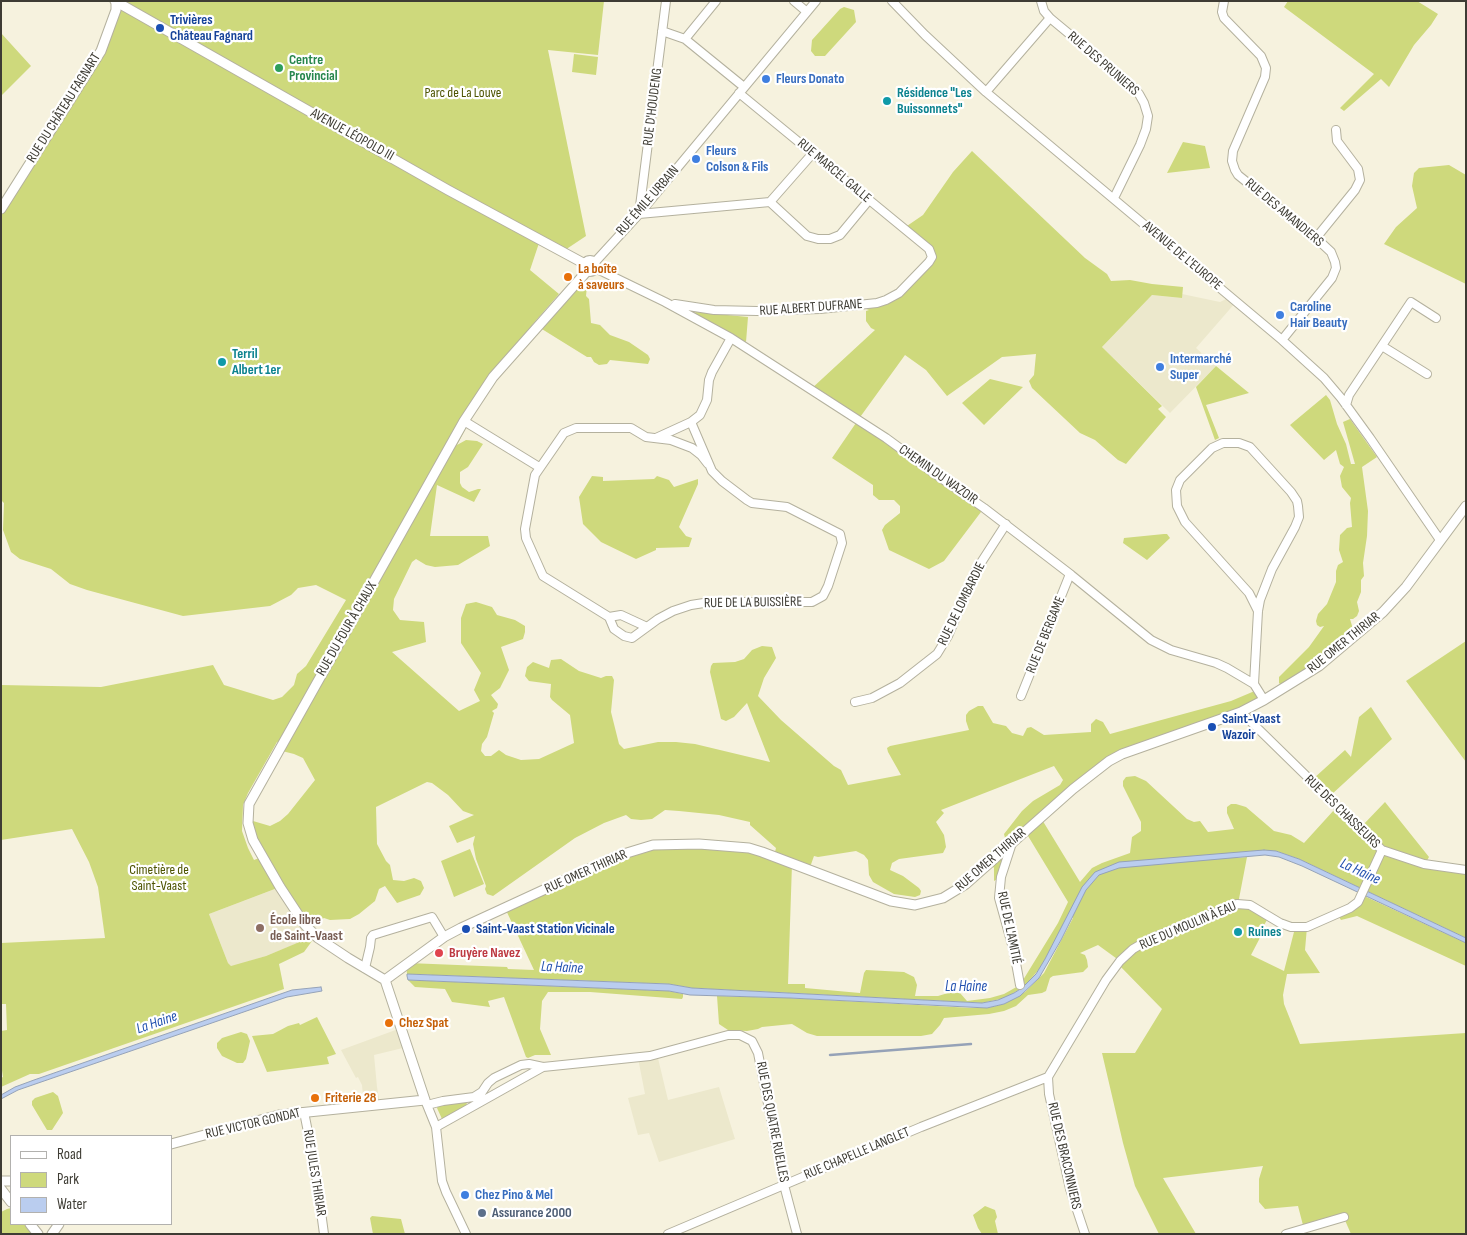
<!DOCTYPE html>
<html>
<head>
<meta charset="utf-8">
<style>
  body { margin:0 }
  #map { position:relative; width:1467px; height:1235px; overflow:hidden; background:#f6f2de; font-family:"Sofia Sans Condensed",sans-serif }
  canvas { display:block }
  .frame { position:absolute; inset:0; border:2px solid #3e3c34; pointer-events:none }
  .legend { position:absolute; left:10px; top:1135px; width:162px; height:90px; box-sizing:border-box; background:#fff; border:1px solid #b2b1ae; margin:0; padding:6px 9px; list-style:none; font-size:15px; color:#3e3c34 }
  .legend li { display:flex; align-items:center; gap:10px; height:25px }
  .legend b { width:25px; border:1px solid #b2b1ae }
</style>
</head>
<body>
<div id="map">
<canvas width="1467" height="1235"></canvas>
<div class="frame"></div>
<ul class="legend">
<li><b style="height:6px;background:#fff"></b>Road</li>
<li><b style="height:14px;background:#ced97c"></b>Park</li>
<li><b style="height:14px;background:#bacdef"></b>Water</li>
</ul>
</div>
<script>
const ctx = document.querySelector('canvas').getContext('2d');
ctx.lineJoin = 'round';
function fillPath(path, color) { ctx.fillStyle = color; ctx.fill(path, 'evenodd'); }
const toPath = rows => new Path2D(rows.map(r => 'M' + r).join(''));
function stroke(path, color, width, dash) { ctx.strokeStyle = color; ctx.lineWidth = width; ctx.lineCap = dash ? 'butt' : 'round'; ctx.setLineDash(dash || []); ctx.stroke(path); }
function write(font, color, halo, rows, align = 'center') {
  ctx.font = font + ' "Sofia Sans Condensed",sans-serif'; ctx.lineWidth = 4.5; ctx.setLineDash([]); ctx.textBaseline = 'middle'; ctx.strokeStyle = halo; ctx.fillStyle = color; for (const [text, x, y, turn = 0] of rows) {
    ctx.save(); ctx.translate(x, y); ctx.rotate((+turn || 0) * Math.PI / 180); ctx.textAlign = isNaN(turn) ? turn : align; if (halo) ctx.strokeText(text, 0, 0); ctx.fillText(text, 0, 0); ctx.restore();
  }
}
fillPath(toPath([
  [1182,294,1220,302,1230,297,1236,302,1196,348,1216,366,1170,413,1102,347,1152,295,1182,298],
  [280,887,315,936,266,956,231,967,228,963,209,914],
  [401,1028,407,1047,374,1055,377,1087,380,1104,364,1106,362,1085,358,1077,356,1078,341,1050],
  [657,1054,668,1100,719,1087,735,1139,659,1162,649,1133,638,1135,628,1098,645,1094,638,1058]
]), '#ece8cc');
fillPath(toPath([
  [116,1,604,1,598,55,548,50,586,236,568,248,565,253,540,240,530,270,559,294,532,325,535,328,493,377,457,445,466,440,477,441,483,444,468,467,460,472,460,483,462,487,469,492,478,489,481,489,474,502,437,485,430,536,488,536,490,546,458,565,435,567,426,565,416,559,412,562,394,599,393,610,400,620,424,622,426,642,392,652,459,711,480,701,474,690,481,673,461,643,461,618,466,604,476,602,492,607,497,615,515,620,525,626,525,632,523,639,501,647,509,670,500,688,491,695,498,704,497,708,492,711,494,713,487,737,482,744,481,751,485,756,491,756,499,750,506,755,521,760,539,759,574,743,570,715,552,700,550,697,551,684,529,681,525,676,527,667,533,662,549,668,551,660,561,659,579,671,601,678,606,676,612,676,614,680,611,712,619,744,624,749,658,742,676,742,695,744,770,762,747,703,734,717,726,721,721,719,710,672,711,666,713,663,735,662,744,659,752,650,762,646,772,647,776,658,764,678,758,696,781,720,834,766,841,770,848,785,901,775,888,752,887,748,890,746,969,730,966,721,966,715,969,711,978,706,983,706,993,723,1006,726,1012,733,1023,736,1027,728,1031,727,1044,735,1091,732,1091,724,1096,719,1103,722,1110,734,1231,701,1257,690,1264,700,1122,754,1041,818,1080,882,1092,868,1102,863,1130,853,1132,837,1141,831,1141,822,1123,786,1123,781,1126,777,1135,776,1146,781,1187,819,1194,822,1200,821,1208,832,1234,829,1227,813,1227,807,1231,804,1236,804,1246,807,1274,831,1291,835,1304,843,1334,810,1372,848,1381,850,1379,842,1362,826,1385,802,1429,857,1425,864,1466,870,1466,938,1299,859,1276,851,1252,851,1235,854,1237,858,1247,857,1238,904,1269,916,1261,931,1263,932,1251,955,1284,971,1295,928,1307,927,1305,950,1320,973,1287,974,1283,995,1284,1004,1300,1044,1466,1033,1466,1234,1351,1234,1344,1218,1304,1229,1298,1206,1265,1209,1259,1202,1259,1179,1263,1166,1163,1178,1196,1234,1159,1234,1135,1186,1123,1143,1102,1053,1135,1053,1162,1009,1118,964,1120,961,1098,945,1080,953,1085,955,1087,960,1088,967,1083,972,1053,976,1050,978,1046,991,1042,993,1028,995,1016,1006,1004,1011,989,1014,944,1018,940,1025,932,1034,921,1036,817,1036,807,1033,792,1024,762,1027,758,1029,747,1031,728,1030,719,1024,717,996,790,998,972,1008,987,1008,1004,1004,1025,992,1044,973,1073,918,1069,914,1041,967,1029,981,1022,988,1005,998,982,1003,692,988,669,984,407,974,406,964,408,963,507,967,508,969,534,970,505,908,630,851,699,844,774,856,776,848,750,825,750,822,719,815,679,811,665,810,652,819,641,820,631,819,626,815,604,823,575,838,493,896,487,894,485,889,486,886,476,859,473,844,475,836,457,843,449,826,474,815,463,811,448,795,432,783,427,782,376,807,377,844,386,861,390,865,393,880,404,881,414,878,421,881,424,888,420,895,397,903,385,886,379,889,375,901,359,914,350,919,330,920,324,918,314,923,305,925,280,887,209,914,228,963,231,966,266,956,309,938,312,941,304,952,279,964,284,989,39,1074,30,1074,1,1087,1,1078,3,1077,1,1064,1,1031,7,1030,6,1004,1,1004,1,943,105,938,98,887,89,862,72,829,1,840,1,685,101,687,213,665,224,685,273,700,282,697,294,685,297,674,306,666,346,600,316,585,298,588,291,595,270,606,183,616,87,590,70,584,51,569,20,559,11,552,3,530,4,503,1,500,1,209,101,51],
  [284,740,278,750,294,754,303,758,315,780,288,814,280,821,270,826,253,821,248,823,262,857,254,860,248,848,242,831,243,805,248,793,277,742],
  [1054,766,1063,780,1060,785,1033,801,1022,811,1004,834,1005,838,990,851,994,859,990,863,994,868,994,881,1001,877,1012,843,1025,831,1068,902,1058,923,1020,985,1004,994,990,998,967,1001,960,993,948,993,938,996,915,996,917,985,914,977,904,972,866,970,864,973,860,993,805,988,805,984,788,984,792,864,809,870,814,856,818,857,856,851,864,855,868,860,869,875,873,882,894,894,915,897,920,895,921,891,919,888,903,876,890,870,892,863,899,859,943,853,946,847,944,835,936,822,944,813,941,810],
  [1288,1,1417,1,1438,14,1431,25,1414,45,1389,87,1381,79,1344,111,1340,108,1374,74,1284,7],
  [844,7,854,10,856,22,825,56,815,56,811,51,812,40,840,9],
  [1,33,31,66,1,96],
  [574,54,598,57,596,75,572,72],
  [1183,142,1205,146,1210,168,1167,173],
  [972,151,1085,258,1107,274,1111,281,1130,280,1152,284,1183,287,1182,298,1152,295,1102,347,1162,406,1158,409,1166,417,1126,464,1118,460,1095,440,1080,433,1032,388,1029,381,1034,375,1036,354,1002,357,947,396,926,370,905,355,858,420,984,508,944,561,929,569,889,550,882,530,885,525,900,513,900,506,894,500,879,500,873,495,873,485,832,458,858,420,810,390,875,330,871,328,866,321,866,311,869,310,866,309,866,304,886,300,932,257,904,228,923,215,953,172],
  [1449,165,1466,175,1466,284,1384,244,1396,227,1417,208,1412,186,1414,173,1419,168],
  [579,279,587,286,586,296,589,299,591,323,600,325,610,335,629,342,648,355,650,359,648,364,610,360,607,364,599,365,594,362,591,357,587,357,537,326],
  [696,312,748,317,746,342,695,315,694,313],
  [1216,366,1249,393,1206,405,1219,438,1215,440,1196,387],
  [990,379,1023,387,984,425,962,403],
  [1326,395,1330,400,1337,424,1346,444,1351,464,1355,464,1343,422,1350,419,1377,457,1362,467,1368,511,1367,536,1363,563,1364,576,1361,580,1361,592,1357,602,1359,611,1357,616,1353,619,1350,619,1355,636,1338,650,1281,685,1279,683,1279,677,1309,647,1324,626,1320,627,1317,625,1316,621,1318,614,1327,604,1336,582,1336,571,1338,565,1343,562,1339,550,1340,535,1347,528,1352,527,1350,503,1351,498,1342,487,1340,476,1344,467,1340,464,1336,450,1324,460,1290,425],
  [592,476,603,477,603,481,654,479,657,476,669,480,674,487,698,479,698,484,679,527,686,536,692,538,689,547,656,548,656,550,636,559,601,542,583,524,579,497],
  [1164,534,1167,534,1170,538,1147,560,1123,543,1124,538],
  [1466,641,1466,762,1406,681],
  [1371,707,1392,739,1331,795,1313,779,1345,750,1351,757,1359,717],
  [470,849,484,884,454,897,441,861],
  [1362,895,1466,943,1466,966,1357,916,1341,920,1337,914],
  [408,980,669,991,683,994,683,997,682,999,590,992,548,992,542,1001,540,1029,551,1055,535,1055,528,1058,526,1057,504,997,488,1001,490,1007,452,1002,445,989,415,987],
  [317,1017,336,1054,327,1057,329,1064,267,1072,252,1036,273,1034,288,1026,299,1023,300,1025],
  [241,1032,247,1034,250,1041,246,1059,243,1063,237,1063,222,1056,217,1048,217,1043,222,1038],
  [53,1092,58,1096,63,1113,52,1130,47,1130,32,1105,32,1101,35,1098],
  [464,1100,467,1102,466,1107,442,1119,437,1108,438,1106],
  [985,1206,995,1210,997,1217,995,1221,998,1234,982,1234,978,1228,973,1215],
  [11,1208,11,1224,27,1224,34,1234,1,1234,1,1212,7,1209],
  [372,1216,401,1219,405,1234,373,1234,370,1218]
]), '#ced97c');
const water = toPath([
  [1264,850,1276,851,1299,859,1466,938,1466,943,1302,866,1279,857,1265,855,1119,868,1099,875,1086,890,1061,940,1039,978,1020,996,1004,1004,987,1008,790,998,690,995,669,991,408,980,407,976,407,974,669,984,692,988,982,1003,998,1000,1014,993,1022,988,1036,974,1045,959,1082,887,1095,872,1119,862,1264,850],
  [321,987,322,991,287,997,18,1090,1,1099,1,1095,15,1087,34,1080,292,990,321,987]
]);
fillPath(water, '#bacdef');
stroke(water, '#95a2b7', 1);
stroke(toPath([
  [830,1055,971,1044]
]), '#95a2b7', 2.5);
const minor = toPath([
  [794,1,807,12],
  [892,1,925,35,986,92,1282,340,1324,378,1341,398,1370,438,1440,540],
  [1041,1,1044,11,1050,18,1132,86,1139,94,1144,103,1148,116,1146,129,1140,145,1114,198],
  [1224,1,1222,12,1224,18,1261,56,1266,68,1265,77,1233,151,1232,161,1235,170,1238,175,1316,238,1331,252,1335,262,1336,268,1332,278,1282,340],
  [662,31,685,39,744,87],
  [685,39,716,1],
  [986,92,1050,18],
  [770,202,807,236,818,239,830,239,840,235,869,200],
  [770,202,813,153],
  [639,214,666,1],
  [639,214,770,202],
  [1316,238,1355,190,1360,180,1358,169,1337,141,1336,130],
  [595,262,639,214,816,1],
  [595,268,665,302,731,338,886,438,935,474,984,508,1070,574,1151,640,1171,650,1216,663,1227,668,1254,684,1264,700],
  [675,304,714,310,757,311,820,309,877,303,886,300,899,293,929,262,932,257,929,249,739,93],
  [1382,346,1427,374],
  [1346,405,1349,395,1411,302,1436,318],
  [464,421,539,467],
  [691,422,712,471,722,481,747,500,752,503,787,507,840,534,842,543,828,586,823,596,812,602,710,602,691,605,673,611,658,619,632,638,624,636,614,629,609,617,543,576,526,538,525,529,535,475,564,433,576,428,631,428,646,437,671,440,692,448,701,455,708,464],
  [656,438,691,422,700,415,707,400,709,380,712,372,731,338],
  [609,617,621,615,647,627],
  [1254,684,1258,611,1260,600,1272,569,1295,527,1299,517,1298,506,1297,501,1291,492,1250,447,1239,443,1223,443,1212,448,1180,480,1176,490,1177,506,1185,522,1249,593,1258,611],
  [1021,696,1070,574],
  [855,702,872,698,900,683,937,654,948,636,975,572,1006,524],
  [1241,712,1382,850,1424,864,1466,870],
  [1012,843,1001,877,999,898,1014,952,1020,985],
  [365,968,370,947,371,938,373,935,432,917,444,937],
  [1048,1077,1106,980,1120,961,1133,949,1150,939,1237,904,1250,905,1280,923,1291,927,1307,927,1350,908,1358,902,1382,850],
  [1048,1077,1049,1094,1070,1189,1085,1234],
  [425,1100,436,1127,442,1181,446,1192,466,1234],
  [427,1105,443,1101,474,1097,482,1092,488,1083,494,1078,521,1065,529,1064,543,1067],
  [304,1112,315,1167,324,1234],
  [436,1127,543,1067,650,1056,728,1035,740,1035,752,1041,758,1053,784,1185,797,1234],
  [668,1234,921,1127,1048,1077],
  [1286,1234,1344,1217]
]);
const tertiary = toPath([
  [115,1,448,190,585,264],
  [1,209,101,51,116,10,116,1],
  '584.5 266a5.5 5.5 0 1 1 11 0a5.5 5.5 0 1 1-11 0Z',
  [385,980,444,937,461,928,617,856,653,845,699,844,749,848,762,852,891,901,915,905,943,898,966,884,1073,789,1109,761,1122,754,1241,712,1264,700,1319,666,1383,612,1406,587,1466,506],
  [385,980,348,958,318,938,305,925,280,887,253,840,248,823,249,804,464,421,493,377,588,270],
  [171,1144,279,1115,425,1100,385,980],
  [1,1181,11,1181],
  [1,1189,11,1202],
  [30,1224,38,1234],
  [52,1234,59,1224]
]);
stroke(minor, '#b4b19e', 10);
stroke(tertiary, '#b4b19e', 11);
stroke(minor, '#fff', 8);
stroke(tertiary, '#fff', 9);
for (const [x, y, r, color] of [
  [160,28,5,"#1a4fb4"],
  [279,68,5,"#2e9e5b"],
  [766,79,5,"#3f7fe0"],
  [887,101,5,"#0f9aa8"],
  [696,159,5,"#3f7fe0"],
  [568,277,5,"#e8710a"],
  [1280,315,5,"#3f7fe0"],
  [222,362,5,"#0f9aa8"],
  [1160,367,5,"#3f7fe0"],
  [1212,727,5,"#1a4fb4"],
  [260,928,5,"#8d6e63"],
  [466,929,5,"#1a4fb4"],
  [1238,932,5,"#0f9aa8"],
  [439,953,5,"#e0444e"],
  [389,1023,5,"#e8710a"],
  [315,1098,5,"#e8710a"],
  [465,1195,5,"#3f7fe0"],
  [482,1213,5,"#5c6f8a"]
]) { const dot = new Path2D(); dot.arc(x, y, r, 0, 2 * Math.PI); ctx.fillStyle = color; ctx.fill(dot); stroke(dot, '#fff', 2); }
write('bold 14px', '#164399', '#fff', [
  ["Trivières",170,20],
  ["Château Fagnard",170,36],
  ["Saint-Vaast",1222,719],
  ["Wazoir",1222,735],
  ["Saint-Vaast Station Vicinale",476,929]
], 'left');
write('bold 14px', '#27864d', '#fff', [
  ["Centre",289,60],
  ["Provincial",289,76]
], 'left');
write('14px', '#3e3c34', '#fff', [
  ["RUE DES PRUNIERS",1103,64,41],
  ["RUE D'HOUDENG",653,107,-83],
  ["RUE DU CHÂTEAU FAGNART",64,108,-58],
  ["AVENUE LÉOPOLD III",352,135,29],
  ["RUE MARCEL GALLE",834,171,40],
  ["RUE ÉMILE URBAIN",648,201,-49],
  ["RUE DES AMANDIERS",1284,213,40],
  ["AVENUE DE L'EUROPE",1182,256,40],
  ["RUE ALBERT DUFRANE",811,308,-4],
  ["CHEMIN DU WAZOIR",938,475,35],
  ["RUE DE LA BUISSIÈRE",753,603,-1],
  ["RUE DE LOMBARDIE",962,604,-64],
  ["RUE DU FOUR À CHAUX",347,629,-60],
  ["RUE DE BERGAME",1046,635,-68],
  ["RUE OMER THIRIAR",1344,643,-39],
  ["RUE DES CHASSEURS",1342,812,44],
  ["RUE OMER THIRIAR",991,860,-41],
  ["RUE OMER THIRIAR",586,872,-24],
  ["RUE DU MOULIN À EAU",1188,926,-23],
  ["RUE DE L'AMITIÉ",1009,928,78],
  ["RUE DES QUATRE RUELLES",772,1122,79],
  ["RUE VICTOR GONDAT",253,1124,-13],
  ["RUE CHAPELLE LANGLET",857,1154,-23],
  ["RUE DES BRACONNIERS",1064,1156,77],
  ["RUE JULES THIRIAR",314,1173,81]
]);
write('bold 14px', '#366cbe', '#fff', [
  ["Fleurs Donato",776,79],
  ["Fleurs",706,151],
  ["Colson & Fils",706,167],
  ["Caroline",1290,307],
  ["Hair Beauty",1290,323],
  ["Intermarché",1170,359],
  ["Super",1170,375],
  ["Chez Pino & Mel",475,1195]
], 'left');
write('14px', '#4d5300', '#fff', [
  ["Parc de La Louve",463,93],
  ["Cimetière de",159,870],
  ["Saint-Vaast",159,886]
]);
write('bold 14px', '#0d838f', '#fff', [
  ["Résidence \"Les",897,93],
  ["Buissonnets\"",897,109],
  ["Terril",232,354],
  ["Albert 1er",232,370],
  ["Ruines",1248,932]
], 'left');
write('bold 14px', '#c56008', '#fff', [
  ["La boîte",578,269],
  ["à saveurs",578,285],
  ["Chez Spat",399,1023],
  ["Friterie 28",325,1098]
], 'left');
write('bold 14px', '#785e54', '#fff', [
  ["École libre",270,920],
  ["de Saint-Vaast",270,936]
], 'left');
write('bold 14px', '#be3a42', '#fff', [
  ["Bruyère Navez",449,953]
], 'left');
write('bold 14px', '#4e5e75', '#fff', [
  ["Assurance 2000",492,1213]
], 'left');
write('italic 15px', '#2251af', '#fff', [
  ["La Haine",1360,872,25],
  ["La Haine",562,968,3],
  ["La Haine",966,987],
  ["La Haine",157,1023,-19]
]);
</script>
</body>
</html>
